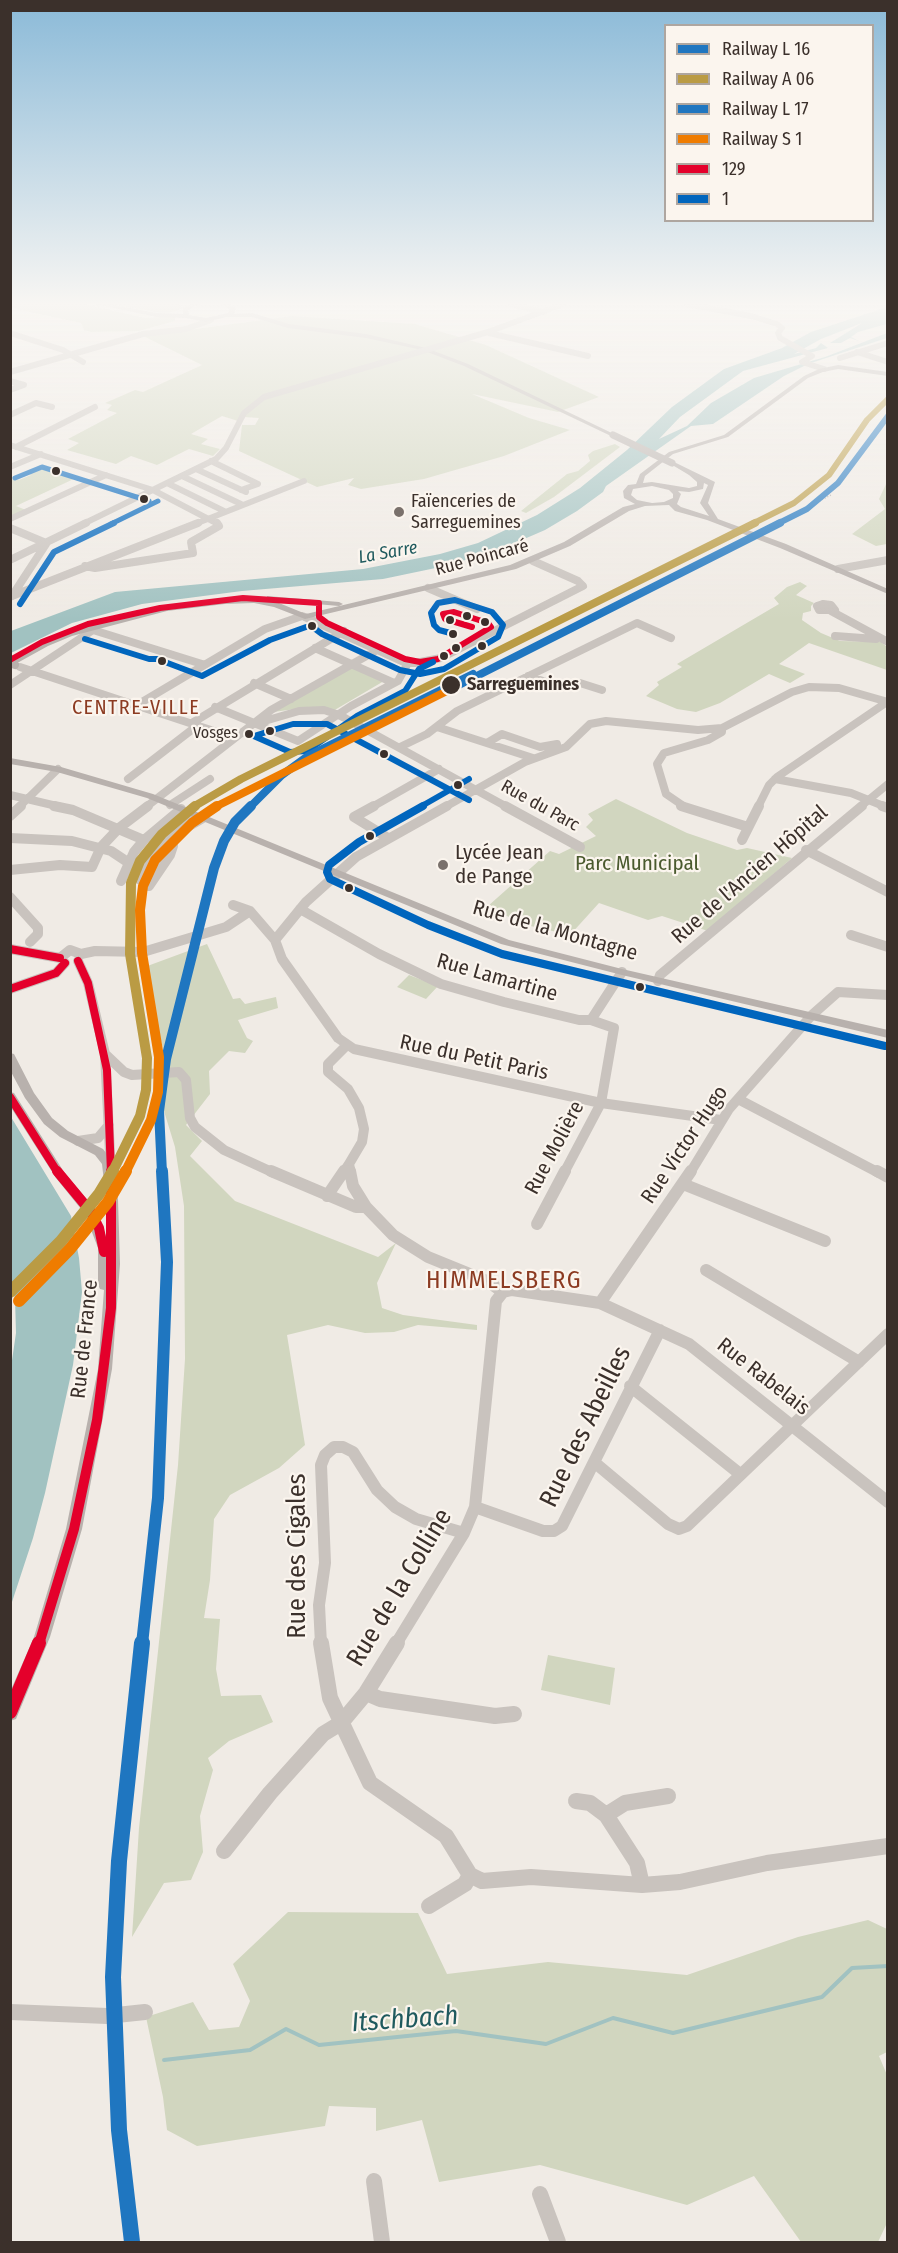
<!DOCTYPE html>
<html>
<head>
<meta charset="utf-8">
<style>
  body { margin:0 }
  #map { position:relative; width:898px; height:2253px; overflow:hidden; background:#f0ebe5; font-family:"Fira Sans Condensed",sans-serif }
  canvas { display:block }
  .frame { position:absolute; inset:0; border:12px solid #3b302b; pointer-events:none }
  .legend { position:absolute; left:664px; top:24px; width:210px; height:198px; box-sizing:border-box; background:#fbf5ee; border:2px solid #aea6a0; margin:0; padding:8px 10px; list-style:none; font-size:18px; color:#3b302b }
  .legend li { display:flex; align-items:center; gap:12px; height:30px }
  .legend b { width:30px; border:2px solid #aea6a0 }
</style>
</head>
<body>
<div id="map">
<canvas width="898" height="2253"></canvas>
<div class="frame"></div>
<ul class="legend">
<li><b style="height:8px;background:#1f76c0"></b>Railway L 16</li>
<li><b style="height:8px;background:#ba9b44"></b>Railway A 06</li>
<li><b style="height:8px;background:#1f76c0"></b>Railway L 17</li>
<li><b style="height:8px;background:#ef7c00"></b>Railway S 1</li>
<li><b style="height:8px;background:#e4002b"></b>129</li>
<li><b style="height:8px;background:#0065bd"></b>1</li>
</ul>
</div>
<script>
const ctx = document.querySelector('canvas').getContext('2d');
ctx.lineJoin = 'round';
function fillPath(path, color) { ctx.fillStyle = color; ctx.fill(path, 'evenodd'); }
const toPath = rows => new Path2D(rows.map(r => 'M' + r).join(''));
function stroke(path, color, width, dash) { ctx.strokeStyle = color; ctx.lineWidth = width; ctx.lineCap = dash ? 'butt' : 'round'; ctx.setLineDash(dash || []); ctx.stroke(path); }
function write(font, color, halo, rows, align = 'center') {
  ctx.font = font + ' "Fira Sans Condensed",sans-serif'; ctx.lineWidth = 4.5; ctx.setLineDash([]); ctx.textBaseline = 'middle'; ctx.strokeStyle = halo; ctx.fillStyle = color; for (const [text, x, y, turn = 0] of rows) {
    ctx.save(); ctx.translate(x, y); ctx.rotate((+turn || 0) * Math.PI / 180); ctx.textAlign = isNaN(turn) ? turn : align; if (halo) ctx.strokeText(text, 0, 0); ctx.fillText(text, 0, 0); ctx.restore();
  }
}
fillPath(toPath([
  [11,304,83,304,145,318,175,316,175,321,139,331,91,332,84,330,81,323,25,311,11,307],
  [109,304,177,304,183,307,177,311,164,313],
  [292,316,415,324,486,345,599,397,558,412,472,394,529,418,570,430,504,456,424,479,361,489,348,485,354,478,317,487,239,451,242,425,255,425,259,418,244,417,238,421,222,416,191,434,208,439,201,444,220,449,213,456,189,449,157,465,131,456,116,464,67,450,79,443,68,439,117,413,107,410,112,405,105,403,135,390,143,392,202,365,143,336],
  [615,444,620,447,554,497,526,513,521,511,567,474,578,471,590,461,588,455,593,451],
  [40,465,78,477,16,506,26,510,11,516,11,478,19,480,31,475,27,473],
  [887,482,887,544,876,546,852,534,885,509,879,499],
  [800,582,807,586,796,595,814,603,811,606,811,611,803,613,802,620,821,633,840,641,881,642,887,647,887,670,809,643,779,664,805,674,790,683,769,674,720,703,696,712,677,709,646,696,659,685,657,682,682,667,677,664,779,604,774,598,787,587],
  [354,666,384,681,333,711,303,708,273,712],
  [616,799,687,833,737,850,747,848,792,858,708,931,662,916,648,920,599,903,570,935,522,924,488,906,550,851,559,854,596,836,586,827,593,820,588,814],
  [207,944,233,999,240,998,245,1004,276,997,278,1008,238,1020,247,1038,253,1041,245,1053,229,1051,209,1071,210,1094,186,1125,202,1141,190,1156,235,1201,378,1257,396,1243,377,1283,382,1308,403,1315,477,1325,477,1330,418,1325,394,1332,365,1333,328,1325,287,1335,305,1445,279,1468,230,1495,214,1519,210,1580,204,1618,220,1619,216,1669,221,1696,261,1695,273,1722,229,1741,208,1758,213,1770,200,1816,203,1852,191,1880,164,1883,132,1937,139,1828,178,1465,185,1359,184,1206,175,1147,160,1098,166,1060,142,968],
  [409,975,438,986,426,999,397,987],
  [548,1655,615,1668,610,1705,541,1690],
  [288,1912,418,1913,447,1974,548,1962,687,1975,798,1937,868,1920,887,1929,887,2052,879,2056,887,2075,887,2223,878,2242,801,2242,754,2176,687,2205,540,2165,439,2182,422,2120,376,2131,376,2108,329,2106,325,2126,197,2146,167,2130,163,2097,146,2017,193,2002,209,2030,239,2027,250,2001,233,1964]
]), '#d1d6bf');
fillPath(toPath([
  [887,307,887,324,858,332,851,337,859,341,850,338,841,343,830,343,862,323,821,339,794,354,816,348,821,343,828,348,743,371,680,417,659,439,687,426,711,403,754,378,825,357,887,333,887,338,808,364,784,376,713,424,691,426,606,486,603,492,577,511,545,530,508,546,450,565,383,579,242,591,142,604,72,623,11,653,11,631,115,592,363,569,440,554,478,543,537,515,580,488,627,450,672,407,724,369,782,348,811,332],
  [11,1117,71,1216,79,1258,82,1292,73,1365,45,1493,33,1538,11,1605,10,1374,16,1333,15,1298,10,1282]
]), '#a1c2c1');
stroke(toPath([
  [164,2060,250,2050,286,2029,319,2045,456,2031,546,2044,613,2018,673,2033,822,1997,852,1968,888,1966]
]), '#a1c2c1', 4);
stroke(toPath([
  [511,304,543,312],
  [687,304,751,316,777,324,782,328,778,333,780,338,812,356,802,362,824,369],
  [10,333,63,350,83,362],
  [489,333,588,356],
  [436,347,488,332,563,304],
  [857,352,888,362],
  [840,358,888,343],
  [10,372,143,334,186,329,211,320],
  [10,381,24,385,10,390],
  [10,415,36,403,52,407],
  [10,445,153,490,218,524],
  [16,447,95,407],
  [211,461,258,484,241,490],
  [10,467,41,454],
  [196,469,246,492],
  [182,476,241,504],
  [167,483,224,511],
  [10,519,106,475],
  [83,524,216,459,226,448,244,413,264,397,419,352],
  [195,524,304,481]
]), '#c9c3be', 6);
stroke(toPath([
  [10,528,46,543],
  [10,560,86,523],
  [85,566,95,568,193,553,191,542,219,526,217,523],
  [838,569,888,560],
  [428,588,477,609],
  [12,596,198,523],
  [12,596,46,544],
  [823,604,831,605,835,610,819,610,817,606,823,604],
  [831,611,888,642],
  [305,617,404,662,415,663,441,658,583,586,578,581,533,561],
  [93,630,202,664],
  [835,636,876,639],
  [315,648,394,683],
  [20,667,235,738],
  [528,676,558,686,580,683,602,690],
  [254,683,291,699],
  [10,685,96,628],
  [137,705,265,629,302,616],
  [215,707,298,741,351,706,398,681,408,663],
  [343,717,507,807],
  [261,722,299,711,324,710,336,714],
  [192,723,344,631],
  [437,727,533,758],
  [487,743,502,734,540,747,557,744],
  [400,747,427,734,457,711,637,623,671,638],
  [128,779,198,725],
  [775,779,851,793,886,807],
  [10,795,61,807],
  [170,805,210,779],
  [19,807,58,769],
  [146,807,271,710,377,650],
  [372,807,439,769],
  [445,807,525,762,566,747,590,724,606,721,698,730,722,728,792,692,809,687,839,688,888,702],
  [685,807,666,794,657,764,664,753,708,740,722,732,722,728],
  [758,807,769,785,777,777,887,702],
  [860,807,888,784]
]), '#c9c3be', 8);
stroke(toPath([
  [54,806,73,810,144,840],
  [374,806,354,817,388,838],
  [447,806,356,857,306,902,275,940,282,959,338,1038,354,1049,601,1103,721,1120],
  [505,806,580,847],
  [681,806,748,827],
  [882,806,888,808],
  [10,816,21,806],
  [177,833,203,818],
  [10,838,72,841,111,851,129,863],
  [742,840,759,806],
  [806,850,888,892],
  [10,870,60,865,92,867,101,847,119,828,148,806],
  [139,879,165,840,191,813],
  [121,881,134,852,144,840,181,809],
  [149,886,170,855,173,846,171,835],
  [10,897,38,928,38,934,30,942],
  [233,905,250,911,275,940],
  [300,909,379,954,441,984,504,1002,579,1020,591,1020],
  [851,935,888,947],
  [10,949,60,958],
  [81,954,95,951,143,952,226,927,250,911],
  [60,958,70,950,81,954],
  [78,961,88,983,105,1054,111,1173],
  [658,981,660,975,862,806],
  [10,989,56,973,65,963],
  [346,1046,328,1064,328,1072,348,1089,359,1108,364,1129,362,1142,349,1164,351,1173],
  [105,1054,124,1072,132,1075,179,1072,186,1080,190,1118,195,1127,224,1150,274,1173],
  [738,1099,879,1173],
  [78,1141,98,1138,109,1125],
  [343,1173,349,1164],
  [564,1173,601,1103,614,1028,591,1020,622,972],
  [690,1173,729,1109,812,1015,838,992,888,995]
]), '#c9c3be', 10);
stroke(toPath([
  [271,1171,356,1207,366,1207],
  [350,1171,353,1186,366,1207,393,1235,428,1257,487,1281,503,1292,512,1290,600,1303,689,1344,888,1502],
  [877,1171,888,1177],
  [683,1184,825,1241],
  [327,1196,344,1171],
  [537,1224,565,1171],
  [706,1270,859,1362],
  [600,1303,691,1171],
  [630,1386,740,1474],
  [594,1462,668,1524,679,1529,687,1526,888,1334],
  [475,1507,543,1531,554,1531,562,1526,660,1330],
  [321,1644,319,1605,325,1563,321,1465,325,1455,334,1447,343,1447,353,1452,377,1490,395,1507,416,1519,464,1533],
  [396,1644,464,1533,475,1507,496,1301,503,1292]
]), '#c9c3be', 12);
stroke(toPath([
  [321,1643,330,1698,370,1783,446,1836,470,1875,482,1881,531,1877,642,1885,680,1882,767,1863,888,1846],
  [366,1693,380,1699,495,1716,514,1714],
  [576,1801,590,1803,606,1815,637,1863,642,1885],
  [606,1815,625,1803,668,1796],
  [224,1851,270,1793,323,1734,341,1723,366,1693,397,1643],
  [429,1906,465,1884,470,1875],
  [10,2012,107,2016,145,2012],
  [374,2181,382,2242],
  [540,2194,558,2242]
]), '#c9c3be', 16);
fillPath(toPath([
  [95,304,108,304,157,313,183,314,183,308,192,304,200,304,188,310,189,315,206,318,228,313,230,309,221,304,229,304,236,308,234,314,252,313,289,324,366,334,426,348,468,364,616,435,611,436,464,366,422,350,366,338,288,328,252,317,226,317,206,322,186,318,157,317,95,304],
  [838,365,888,372,888,376,838,369,823,372,808,378,728,437,673,454,645,476,643,483,652,482,689,488,697,486,697,482,689,475,669,463,674,462,715,482,708,503,718,519,786,544,888,589,888,594,780,548,707,520,675,511,669,505,645,506,629,511,570,546,516,569,305,619,274,607,254,603,225,604,167,611,72,636,48,646,10,667,10,661,42,642,66,632,167,607,225,600,254,599,279,603,306,614,510,565,564,542,623,507,635,504,624,498,623,491,628,485,636,484,640,474,669,452,724,435,804,376,819,369,838,365],
  [704,483,708,485,700,503,709,516,681,507,677,504,681,494,678,491,689,492,703,489,704,483],
  [652,486,669,490,673,494,673,498,664,502,652,503,637,500,631,495,633,489,652,486],
  [267,596,339,602,343,604,339,606,270,600,267,600,267,596],
  [10,758,61,767,153,794,509,940,622,969,888,1030,888,1038,622,975,501,944,147,798,57,772,10,764,10,758],
  [10,1053,14,1054,34,1093,52,1118,68,1131,103,1149,114,1163,118,1200,120,1264,112,1369,82,1529,50,1637,16,1719,10,1721,10,1692,34,1637,66,1529,98,1369,104,1290,100,1289,98,1285,98,1248,85,1214,56,1178,10,1106,10,1092,14,1093,64,1172,95,1209,106,1236,106,1200,102,1164,95,1155,60,1137,44,1124,25,1098,10,1070,10,1053]
]), '#b8b1ad');
stroke(toPath([
  [798,512,831,495]
]), '#b1aca8', 1.5, [1, 2]);
stroke(toPath([
  [419,352,436,347]
]), '#c9c3be', 6);
stroke(toPath([
  [336,714,343,717]
]), '#c9c3be', 8);
stroke(toPath([
  [613,435,672,463]
]), '#b8b1ad', 7);
stroke(toPath([
  [10,663,15,665]
]), '#b8b1ad', 8);
stroke(toPath([
  [10,660,42,642,88,624,160,608,243,598,319,603,319,617,327,623,405,659,420,662,438,659,491,627,488,623,454,612,443,614,445,619,472,627]
]), '#e4002b', 6);
stroke(toPath([
  [10,949,60,958],
  [78,961,88,983,107,1070,111,1173],
  [10,989,56,973,65,963],
  [10,1097,58,1173]
]), '#e4002b', 8);
stroke(toPath([
  [57,1171,91,1212,99,1228,104,1252],
  [39,1644,74,1529,97,1420,111,1308,111,1171]
]), '#e4002b', 10);
stroke(toPath([
  [10,1712,39,1643]
]), '#e4002b', 14);
stroke(toPath([
  [15,478,42,467,149,501],
  [111,524,158,501]
]), '#0065bd', 5);
stroke(toPath([
  [20,604,54,552,114,523],
  [310,625,322,634,400,670,420,674,444,669,498,637,503,625,492,612,455,600,438,603,431,613,434,625,439,630,454,634],
  [85,639,149,659,157,659,202,676,270,640,306,627],
  [249,734,290,752,307,751,357,716,405,691,419,669,433,662],
  [257,735,293,724,327,724,469,800],
  [420,807,469,779]
]), '#0065bd', 6);
stroke(toPath([
  [423,806,359,842,329,865,327,872,330,879,428,925,502,954,885,1046]
]), '#0065bd', 8);
stroke(toPath([
  [250,807,282,775,308,756,473,674]
]), '#1f76c0', 8);
stroke(toPath([
  [162,1173,159,1111,166,1059,214,868,224,841,235,822,251,806]
]), '#1f76c0', 10);
stroke(toPath([
  [142,1644,158,1498,167,1262,162,1171]
]), '#1f76c0', 12);
stroke(toPath([
  [132,2242,119,2130,113,1977,119,1861,142,1643]
]), '#1f76c0', 16);
stroke(toPath([
  [752,524,794,503,829,475,867,420,888,399]
]), '#ba9b44', 6);
stroke(toPath([
  [193,807,241,779,755,523]
]), '#ba9b44', 8);
stroke(toPath([
  [112,1173,140,1116,146,1090,147,1058,130,954,131,883,140,861,162,834,195,806]
]), '#ba9b44', 10);
stroke(toPath([
  [10,1292,61,1241,99,1194,113,1171]
]), '#ba9b44', 12);
stroke(toPath([
  [777,524,807,509,838,483,888,416]
]), '#1f76c0', 6);
stroke(toPath([
  [451,689,780,523]
]), '#1f76c0', 8);
stroke(toPath([
  [215,807,451,689]
]), '#ef7c00', 8);
stroke(toPath([
  [125,1173,151,1120,158,1092,159,1057,142,953,140,910,143,886,155,860,192,823,217,806]
]), '#ef7c00', 10);
stroke(toPath([
  [19,1301,70,1249,108,1202,126,1171]
]), '#ef7c00', 12);
const sky = ctx.createLinearGradient(0, 0, 0, 620);
sky.addColorStop(0, '#8bbad8');
sky.addColorStop(0.49, '#f8f6f3');
sky.addColorStop(1, '#f8f6f300');
ctx.fillStyle = sky;
ctx.fillRect(0, 0, 898, 620);
for (const [x, y, r, color] of [
  [56,471,5,"#3b302b"],
  [144,499,5,"#3b302b"],
  [399,512,6,"#7a716c"],
  [467,616,5,"#3b302b"],
  [450,620,5,"#3b302b"],
  [485,622,5,"#3b302b"],
  [312,626,5,"#3b302b"],
  [453,634,5,"#3b302b"],
  [482,646,5,"#3b302b"],
  [456,648,5,"#3b302b"],
  [444,656,5,"#3b302b"],
  [162,661,5,"#3b302b"],
  [451,685,10,"#3b302b"],
  [270,731,5,"#3b302b"],
  [249,734,5,"#3b302b"],
  [384,754,5,"#3b302b"],
  [458,785,5,"#3b302b"],
  [370,836,5,"#3b302b"],
  [443,865,6,"#7a716c"],
  [349,888,5,"#3b302b"],
  [640,987,5,"#3b302b"]
]) { const dot = new Path2D(); dot.arc(x, y, r, 0, 2 * Math.PI); ctx.fillStyle = color; ctx.fill(dot); stroke(dot, '#fbf5ee', 2); }
write('16px', '#3b302b', '#fbf5ee', [
  ["Vosges",238,734]
], 'right');
write('18px', '#3b302b', '#fbf5ee', [
  ["Faïenceries de",411,502],
  ["Sarreguemines",411,523]
], 'left');
write('italic 18px', '#1f5a5e', '#fbf5ee', [
  ["La Sarre",388,553,-10]
]);
write('18px', '#3b302b', '#fbf5ee', [
  ["Rue Poincaré",482,558,-15],
  ["Rue du Parc",540,806,29]
]);
write('bold 18px', '#3b302b', '#fbf5ee', [
  ["Sarreguemines",467,685]
], 'left');
ctx.letterSpacing = '1.5px';
write('20px', '#8c3b22', '#fbf5ee', [
  ["CENTRE-VILLE",136,708]
]);
ctx.letterSpacing = '0px';
write('21px', '#3b302b', '#fbf5ee', [
  ["Lycée Jean",455,853],
  ["de Pange",455,877]
], 'left');
write('21px', '#4a5a2e', '#fbf5ee', [
  ["Parc Municipal",637,864]
]);
write('21px', '#3b302b', '#fbf5ee', [
  ["Rue de l'Ancien Hôpital",750,875,-41],
  ["Rue de la Montagne",555,931,16],
  ["Rue Lamartine",497,978,16],
  ["Rue du Petit Paris",474,1058,12],
  ["Rue Victor Hugo",685,1145,-56],
  ["Rue Molière",555,1148,-62],
  ["Rue de France",85,1339,-84],
  ["Rue Rabelais",763,1377,38]
]);
ctx.letterSpacing = '1.5px';
write('24px', '#8c3b22', '#fbf5ee', [
  ["HIMMELSBERG",504,1281]
]);
ctx.letterSpacing = '0px';
write('26px', '#3b302b', '#fbf5ee', [
  ["Rue des Abeilles",586,1427,-64],
  ["Rue des Cigales",298,1556,-90],
  ["Rue de la Colline",400,1588,-59]
]);
write('italic 27px', '#1f5a5e', '#fbf5ee', [
  ["Itschbach",405,2020,-4]
]);
</script>
</body>
</html>
